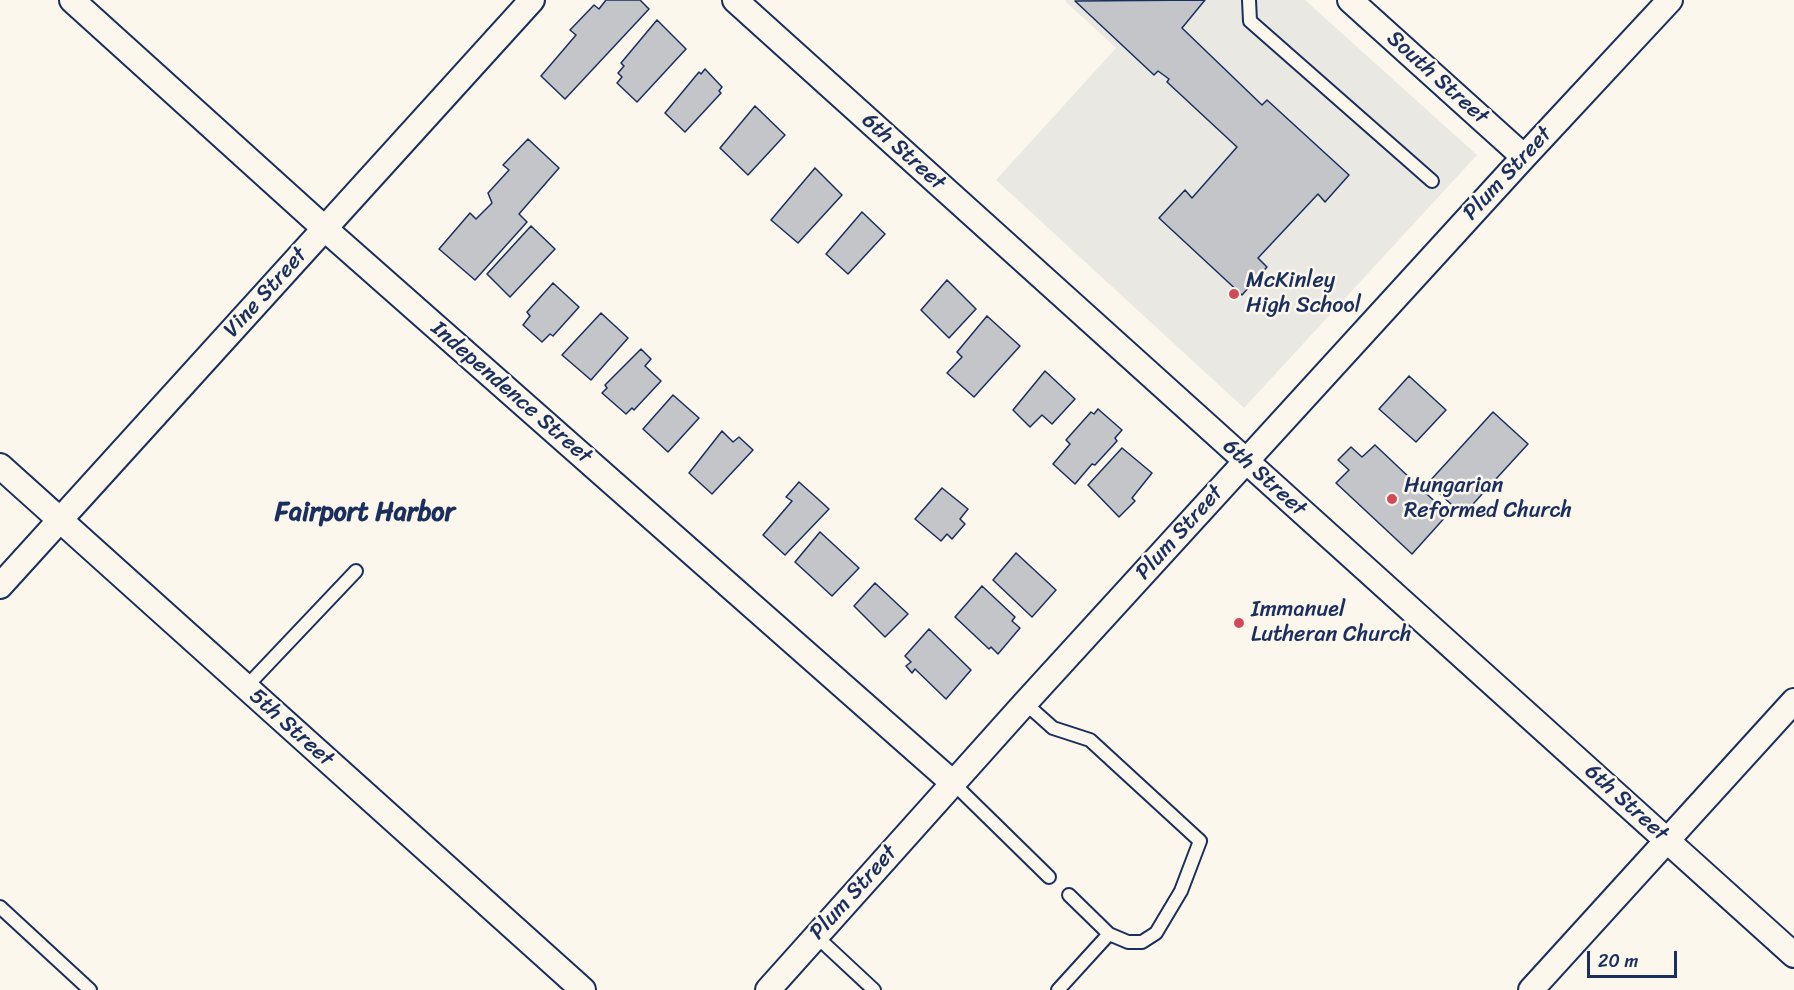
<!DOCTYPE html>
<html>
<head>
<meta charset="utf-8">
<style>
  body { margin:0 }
  #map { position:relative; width:1794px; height:990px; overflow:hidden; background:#fbf7ec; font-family:Sriracha,sans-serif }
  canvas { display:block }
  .scale { position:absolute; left:1587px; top:951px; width:90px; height:27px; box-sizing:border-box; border:3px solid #1b2f5e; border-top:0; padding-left:8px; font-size:18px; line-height:21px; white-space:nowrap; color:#1b2f5e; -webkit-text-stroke:4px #fbf7ec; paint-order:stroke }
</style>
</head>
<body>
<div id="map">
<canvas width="1794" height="990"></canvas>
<div class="scale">20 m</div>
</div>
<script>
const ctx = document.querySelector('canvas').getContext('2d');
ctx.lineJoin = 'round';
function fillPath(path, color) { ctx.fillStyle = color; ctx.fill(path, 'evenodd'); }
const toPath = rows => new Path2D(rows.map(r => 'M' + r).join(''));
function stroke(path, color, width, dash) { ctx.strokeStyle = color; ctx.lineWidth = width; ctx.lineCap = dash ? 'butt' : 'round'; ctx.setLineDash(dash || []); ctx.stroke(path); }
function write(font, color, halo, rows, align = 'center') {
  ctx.font = font + ' Sriracha,sans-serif'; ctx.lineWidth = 5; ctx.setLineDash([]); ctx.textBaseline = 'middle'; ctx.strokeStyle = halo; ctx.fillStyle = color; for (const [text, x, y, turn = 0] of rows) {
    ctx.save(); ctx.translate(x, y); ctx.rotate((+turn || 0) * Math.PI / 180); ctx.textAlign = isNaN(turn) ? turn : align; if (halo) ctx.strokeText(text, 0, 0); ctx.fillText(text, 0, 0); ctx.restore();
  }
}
fillPath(toPath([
  [1066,0,1305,0,1477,155,1244,408,996,180,1116,48,1065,1]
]), '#eae8e2');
const building = toPath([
  [606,0,640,0,649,9,565,99,541,76,576,35,570,30,594,5,599,9,606,0],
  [1205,0,1182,28,1262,105,1267,100,1349,175,1325,202,1318,194,1258,258,1267,267,1242,295,1159,218,1185,190,1192,198,1237,147,1167,82,1169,79,1158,71,1154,75,1075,1,1205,0],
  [657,20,686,49,637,102,617,83,622,77,618,73,624,66,621,63,657,20],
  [705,69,722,87,719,91,721,93,685,132,665,113,699,72,701,74,705,69],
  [755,106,785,135,748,175,720,148,755,106],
  [528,139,559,168,519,214,527,222,475,280,439,249,470,213,476,219,492,203,488,193,509,170,503,165,528,139],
  [815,168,842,195,798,243,771,220,815,168],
  [862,212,885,234,848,274,826,254,862,212],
  [531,226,555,249,510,297,487,274,531,226],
  [947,280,976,309,949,338,921,310,947,280],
  [553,283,579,307,553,336,550,334,542,342,523,325,530,316,527,312,553,283],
  [601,313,628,338,591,380,562,355,601,313],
  [987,316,1020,346,974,397,947,373,962,357,957,352,987,316],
  [641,349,651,359,645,366,661,381,634,410,632,408,626,414,602,393,607,388,605,385,641,349],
  [1045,371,1075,399,1052,424,1042,415,1030,427,1013,410,1045,371],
  [1409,376,1446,410,1416,442,1379,409,1409,376],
  [673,395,699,418,668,452,643,429,673,395],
  [1098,409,1122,430,1115,438,1117,441,1095,465,1092,464,1075,484,1053,464,1070,444,1066,440,1091,412,1094,414,1098,409],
  [1493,412,1528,444,1463,515,1428,483,1493,412],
  [722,431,733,442,739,437,753,450,712,494,689,473,722,431],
  [1375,445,1448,514,1412,554,1336,483,1349,470,1338,460,1351,447,1362,457,1375,445],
  [1122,448,1152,473,1132,498,1135,501,1119,517,1088,485,1122,448],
  [799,482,829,509,785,555,763,535,792,501,786,497,799,482],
  [942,488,968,509,960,519,965,524,952,539,947,534,941,541,915,519,942,488],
  [820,532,859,568,832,596,795,562,820,532],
  [1016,553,1056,590,1032,617,993,580,1016,553],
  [875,583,908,614,885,637,854,606,875,583],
  [982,586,1015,617,1012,621,1020,628,998,654,991,647,989,649,955,617,982,586],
  [929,629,971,670,946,699,915,669,912,673,906,666,911,662,905,656,929,629]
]);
fillPath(building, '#c3c5c9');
stroke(building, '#1b2f5e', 1.5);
const lane = toPath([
  [1249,0,1250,21,1432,181],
  [246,687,356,571],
  [1025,703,1053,728,1090,740,1200,841,1181,891,1156,933,1142,942,1128,942,1109,934],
  [953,783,1049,877],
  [0,907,90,990],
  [816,936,874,990],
  [1058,990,1109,934,1069,895]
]);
const street = toPath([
  [72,0,324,228,953,783],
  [735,0,1794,955],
  [1350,0,1524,157],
  [0,466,583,990],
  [0,586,532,0],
  [768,990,1025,703,1524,157,1670,0],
  [1531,990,1794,701]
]);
stroke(lane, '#1b2f5e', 16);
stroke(street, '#1b2f5e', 28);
stroke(lane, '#fbf7ec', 12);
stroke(street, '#fbf7ec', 24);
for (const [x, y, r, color] of [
  [1234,294,6,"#d1495b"],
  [1392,499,6,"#d1495b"],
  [1239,623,6,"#d1495b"]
]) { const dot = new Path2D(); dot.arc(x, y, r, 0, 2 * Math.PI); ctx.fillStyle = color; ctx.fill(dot); stroke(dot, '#fbf7ec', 2); }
write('22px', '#1b2f5e', '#fbf7ec', [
  ["South Street",1437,78,42],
  ["6th Street",903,152,42],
  ["Plum Street",1508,174,-47],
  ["Vine Street",266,293,-48],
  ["Independence Street",511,393,41],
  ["6th Street",1264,478,42],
  ["Plum Street",1180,533,-48],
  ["5th Street",291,728,42],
  ["6th Street",1626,803,42],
  ["Plum Street",854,893,-48]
]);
write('22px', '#1b2f5e', '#fbf7ec', [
  ["McKinley",1246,281],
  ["High School",1246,306],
  ["Hungarian",1404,486],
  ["Reformed Church",1404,511],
  ["Immanuel",1251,610],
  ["Lutheran Church",1251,635]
], 'left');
write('bold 26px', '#1b2f5e', '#fbf7ec', [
  ["Fairport Harbor",365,513]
]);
</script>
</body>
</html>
